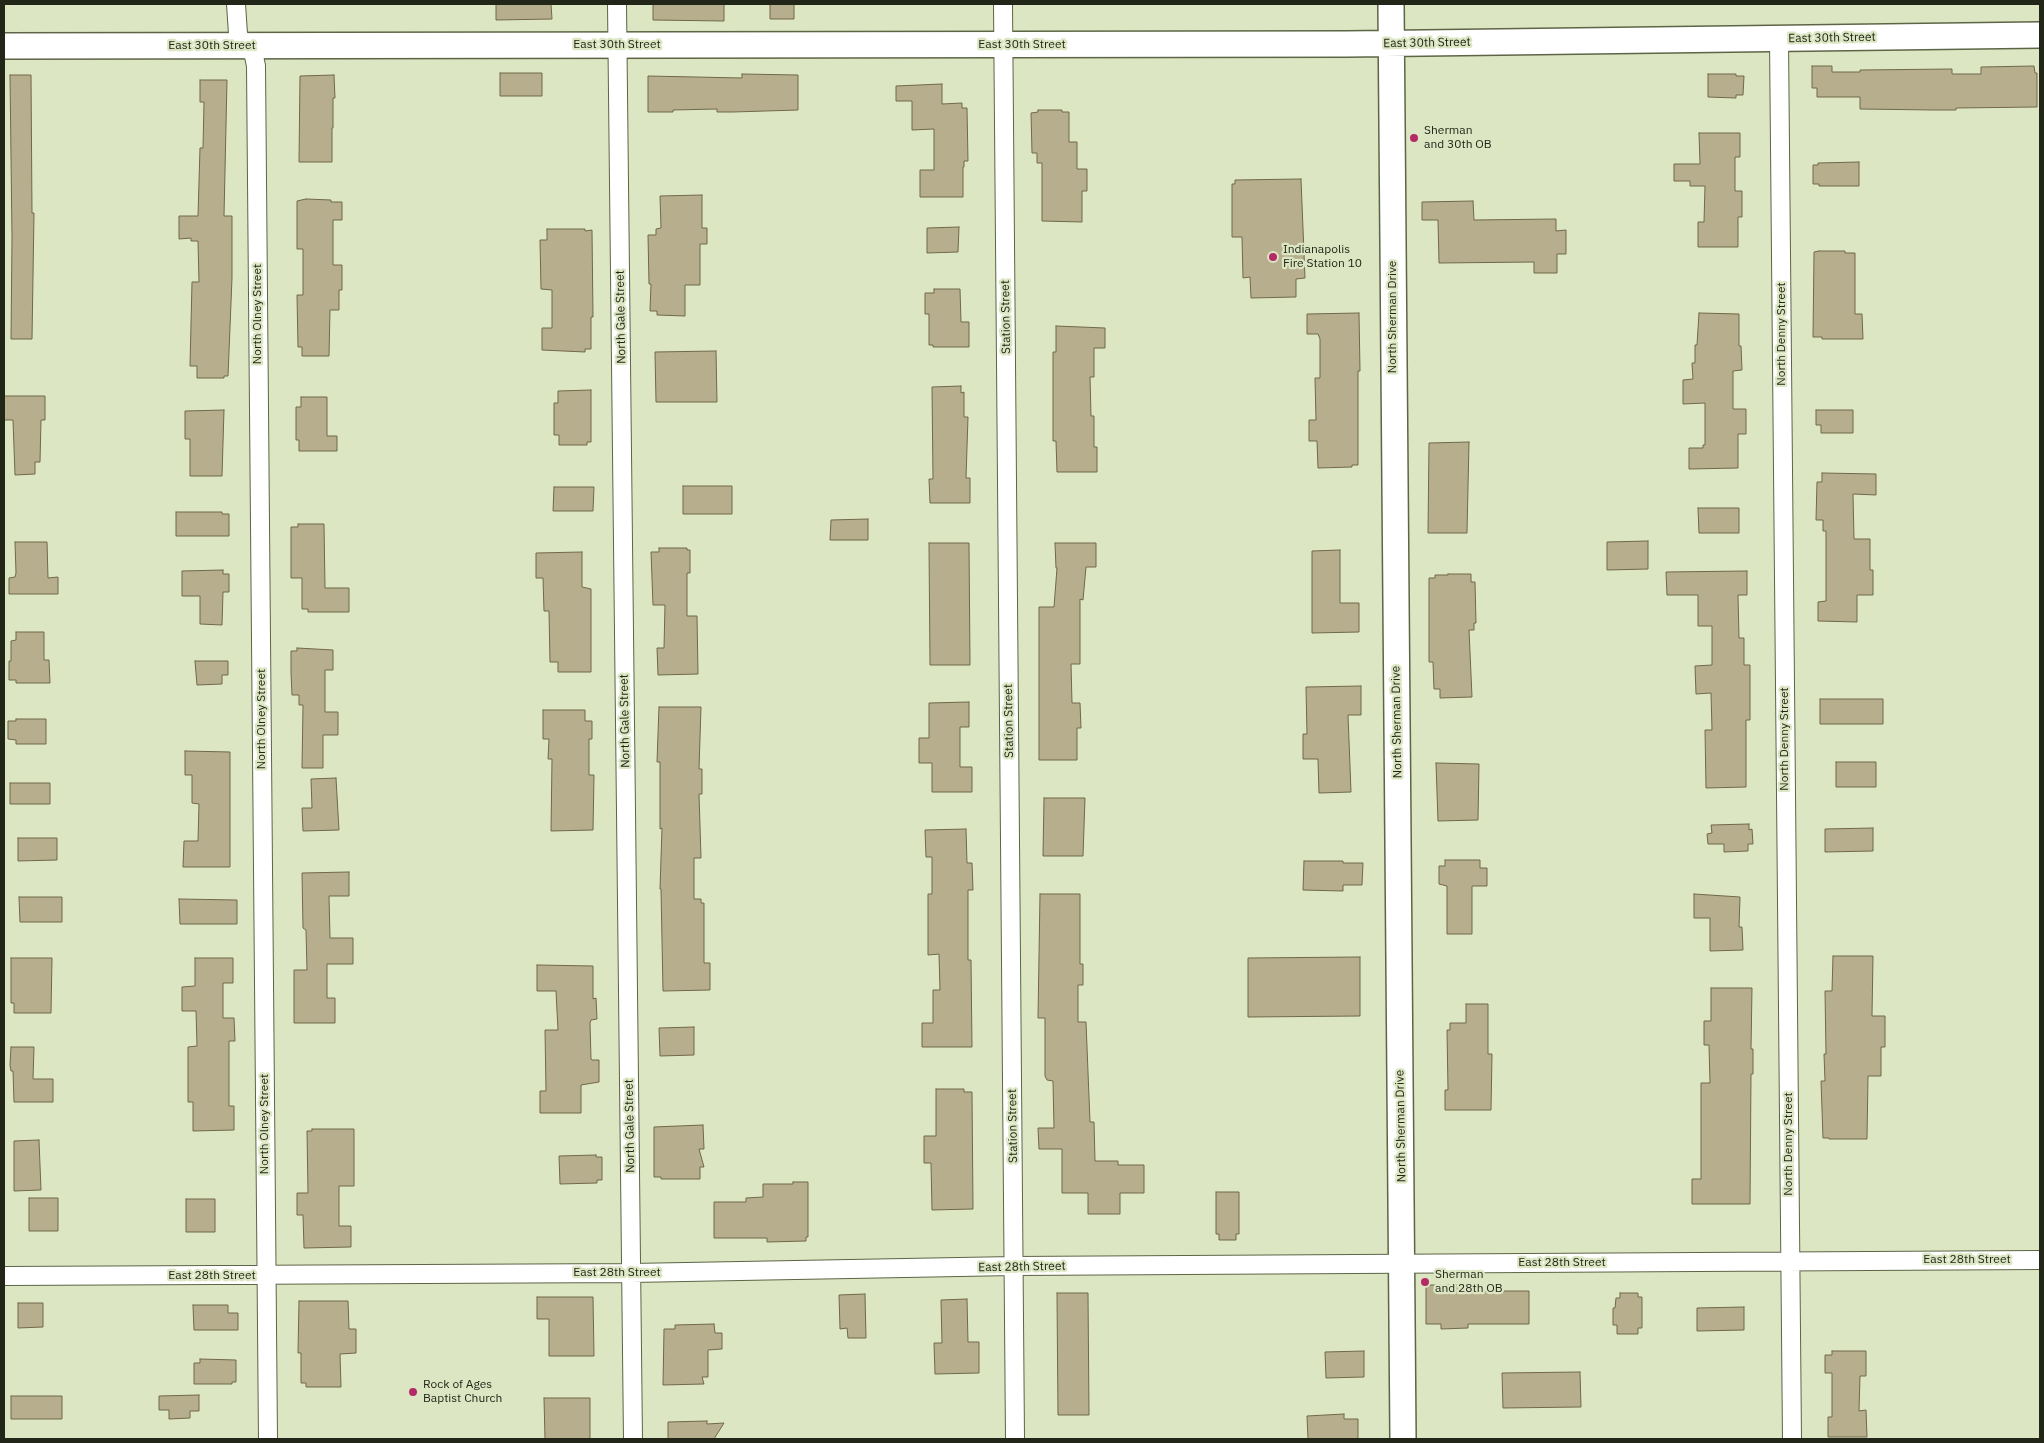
<!DOCTYPE html>
<html>
<head>
<meta charset="utf-8">
<style>
  body { margin:0 }
  #map { position:relative; width:2044px; height:1443px; overflow:hidden; background:#dce6c3; font-family:"IBM Plex Sans",sans-serif }
  canvas { display:block }
  .frame { position:absolute; inset:0; border:5px solid #222619; pointer-events:none }
</style>
</head>
<body>
<div id="map">
<canvas width="2044" height="1443"></canvas>
<div class="frame"></div>
</div>
<script>
const ctx = document.querySelector('canvas').getContext('2d');
ctx.lineJoin = 'round';
function fillPath(path, color) { ctx.fillStyle = color; ctx.fill(path, 'evenodd'); }
const toPath = rows => new Path2D(rows.map(r => 'M' + r).join(''));
function stroke(path, color, width, dash) { ctx.strokeStyle = color; ctx.lineWidth = width; ctx.lineCap = dash ? 'butt' : 'round'; ctx.setLineDash(dash || []); ctx.stroke(path); }
function write(font, color, halo, rows, align = 'center') {
  ctx.font = font + ' "IBM Plex Sans",sans-serif'; ctx.lineWidth = 4.5; ctx.setLineDash([]); ctx.textBaseline = 'middle'; ctx.strokeStyle = halo; ctx.fillStyle = color; for (const [text, x, y, turn = 0] of rows) {
    ctx.save(); ctx.translate(x, y); ctx.rotate((+turn || 0) * Math.PI / 180); ctx.textAlign = isNaN(turn) ? turn : align; if (halo) ctx.strokeText(text, 0, 0); ctx.fillText(text, 0, 0); ctx.restore();
  }
}
const building = toPath([
  [496,4,551,4,552,19,496,20,496,4],
  [653,4,724,4,724,21,653,20,653,4],
  [770,4,794,4,794,19,770,19,770,4],
  [1812,66,1832,66,1832,72,1860,72,1860,70,1952,69,1952,74,1981,74,1981,67,2034,66,2035,73,2037,73,2037,107,1956,108,1956,110,1933,110,1860,109,1860,97,1817,97,1817,88,1812,88,1812,66],
  [500,73,542,73,542,96,500,96,500,73],
  [742,74,798,75,798,110,733,112,717,112,717,109,673,110,673,112,648,112,648,76,742,78,742,74],
  [1708,74,1736,74,1736,76,1744,76,1743,95,1736,95,1736,98,1708,97,1708,74],
  [10,75,31,75,32,213,34,213,32,339,11,339,12,238,10,75],
  [334,75,335,98,333,98,333,128,332,128,332,162,299,162,300,76,334,75],
  [200,80,227,80,224,216,232,216,232,278,228,376,224,376,224,378,197,378,197,366,190,366,192,282,199,282,198,241,191,241,191,238,179,239,179,216,198,216,200,148,203,148,204,102,200,102,200,80],
  [942,84,942,104,962,103,962,108,967,108,968,161,964,161,964,167,963,167,963,197,920,197,920,170,934,170,934,129,912,130,912,101,896,101,896,86,942,84],
  [1038,110,1062,110,1062,112,1069,112,1069,142,1077,142,1077,169,1087,169,1087,191,1082,191,1082,222,1042,221,1042,163,1037,163,1037,153,1032,153,1031,113,1038,112,1038,110],
  [1699,133,1740,133,1740,157,1735,157,1735,191,1742,191,1742,217,1738,217,1738,247,1698,247,1698,222,1704,222,1705,186,1690,186,1690,181,1674,181,1674,164,1700,164,1699,133],
  [1859,162,1859,186,1819,186,1819,184,1813,184,1813,165,1818,165,1818,163,1859,162],
  [1301,179,1305,278,1296,279,1296,297,1251,298,1250,277,1243,278,1242,237,1232,237,1232,184,1235,184,1235,180,1301,179],
  [702,195,702,228,707,228,707,244,700,244,700,285,685,285,685,316,657,315,657,311,650,311,651,284,649,284,648,235,656,235,656,229,661,228,660,196,702,195],
  [306,199,331,200,331,202,342,202,342,220,333,220,333,265,342,265,342,290,339,290,339,310,330,310,329,356,302,356,302,347,298,347,297,295,303,295,303,249,297,249,297,201,306,199],
  [1473,201,1474,220,1556,219,1556,231,1566,230,1566,254,1557,254,1557,273,1534,273,1534,262,1439,263,1438,220,1422,220,1422,202,1473,201],
  [959,227,958,252,927,253,927,228,959,227],
  [547,229,585,229,585,231,592,230,593,317,591,317,591,349,585,349,585,352,542,350,542,328,552,328,552,290,541,289,540,240,547,240,547,229],
  [1819,251,1845,251,1845,253,1855,253,1855,314,1862,314,1863,339,1822,339,1822,337,1813,337,1814,252,1819,251],
  [934,289,960,289,961,322,969,322,969,347,933,347,933,345,929,345,929,314,925,314,925,293,934,293,934,289],
  [1359,313,1360,371,1358,371,1358,465,1352,465,1352,467,1318,468,1317,441,1309,441,1309,420,1316,420,1315,378,1320,378,1320,339,1318,334,1307,334,1307,314,1359,313],
  [1699,313,1739,314,1739,346,1741,346,1742,370,1733,371,1733,409,1746,409,1746,434,1738,434,1738,468,1689,469,1689,448,1703,448,1703,445,1705,445,1705,403,1683,404,1683,380,1693,379,1692,363,1695,363,1695,345,1697,345,1699,313],
  [1056,326,1105,328,1105,348,1094,348,1094,377,1090,377,1091,416,1094,416,1094,447,1097,447,1097,472,1057,472,1056,441,1053,441,1053,352,1056,352,1056,326],
  [716,351,717,402,656,402,655,352,716,351],
  [961,386,961,393,964,392,964,417,968,417,966,478,970,478,970,503,930,503,929,479,933,479,932,387,961,386],
  [591,390,591,442,587,442,587,445,559,445,559,435,554,435,554,403,558,403,558,391,591,390],
  [4,396,45,396,45,420,41,420,40,462,35,462,35,474,15,475,13,420,4,420,4,396],
  [301,397,327,397,327,436,337,436,337,451,299,451,299,440,296,440,296,407,301,407,301,397],
  [224,410,222,476,190,476,190,439,185,439,185,411,224,410],
  [1816,410,1853,410,1853,433,1821,433,1821,425,1816,425,1816,410],
  [1469,442,1467,533,1428,533,1429,443,1469,442],
  [1822,473,1876,474,1876,495,1853,494,1854,539,1870,539,1870,570,1873,570,1873,595,1857,595,1857,622,1818,621,1818,602,1826,601,1826,531,1823,531,1823,520,1816,520,1817,482,1822,482,1822,473],
  [683,486,732,486,732,514,683,514,683,486],
  [554,487,594,487,593,511,553,511,554,487],
  [1698,508,1739,508,1739,533,1699,533,1698,508],
  [176,512,222,512,222,514,229,514,229,536,176,536,176,512],
  [868,519,868,540,830,540,831,520,868,519],
  [298,524,324,524,325,588,349,588,349,612,308,612,308,609,302,609,302,578,291,578,291,527,298,527,298,524],
  [1648,541,1648,569,1607,570,1607,542,1648,541],
  [15,542,47,542,48,578,58,577,58,594,9,594,9,578,15,577,16,573,15,542],
  [929,543,969,543,970,665,930,665,929,543],
  [1055,543,1096,543,1096,567,1086,567,1083,600,1080,599,1080,664,1071,664,1072,703,1080,703,1081,728,1077,728,1077,760,1039,760,1039,607,1054,607,1057,568,1056,568,1055,543],
  [659,548,687,548,687,550,690,550,690,573,687,573,687,616,697,616,698,674,658,675,657,648,664,648,665,605,653,605,651,552,659,552,659,548],
  [1340,550,1340,603,1359,603,1359,632,1312,633,1312,551,1340,550],
  [582,552,582,587,591,589,591,672,558,672,558,662,550,662,549,611,544,611,543,578,536,578,536,553,582,552],
  [223,570,223,574,229,574,229,592,223,592,222,625,200,624,200,596,182,596,182,571,223,570],
  [1747,571,1747,595,1738,595,1739,638,1744,638,1744,665,1750,665,1750,720,1746,720,1746,787,1706,788,1705,730,1712,730,1711,693,1696,694,1695,666,1712,665,1712,626,1698,626,1698,595,1667,595,1666,572,1747,571],
  [1448,574,1471,574,1471,582,1475,582,1476,623,1474,623,1474,630,1469,630,1472,697,1440,698,1440,689,1434,689,1433,662,1429,662,1429,578,1435,578,1435,575,1448,575,1448,574],
  [16,632,44,632,44,660,49,660,50,683,16,683,16,680,9,680,9,661,11,661,11,641,16,640,16,632],
  [297,648,333,650,333,670,325,670,325,712,338,712,338,735,323,735,323,768,302,768,303,705,299,705,299,695,292,695,291,673,291,651,297,651,297,648],
  [195,661,228,661,228,675,222,675,222,684,197,685,195,661],
  [1361,686,1361,715,1348,715,1351,792,1319,793,1318,759,1303,759,1303,734,1307,734,1306,687,1361,686],
  [1820,699,1883,699,1883,724,1820,724,1820,699],
  [969,702,969,727,960,727,960,767,972,767,972,792,932,792,932,763,919,763,919,738,929,738,929,703,969,702],
  [659,707,701,707,699,769,702,769,702,794,699,794,701,858,694,858,694,899,701,899,701,903,704,903,704,963,710,963,710,990,663,991,661,889,660,889,662,828,660,829,660,762,657,762,659,707],
  [543,710,585,710,585,721,592,721,592,739,589,739,589,775,594,775,593,830,551,831,552,759,548,759,549,739,543,739,543,710],
  [16,719,46,719,46,744,16,744,16,740,8,739,8,721,16,721,16,719],
  [185,751,230,752,230,867,183,867,184,841,198,841,199,804,192,803,192,775,185,775,185,751],
  [1836,762,1876,762,1876,787,1836,787,1836,762],
  [1436,763,1479,764,1478,820,1438,821,1436,763],
  [336,778,339,830,303,831,302,808,312,808,311,779,336,778],
  [10,783,50,783,50,804,10,804,10,783],
  [1044,798,1085,798,1083,856,1043,856,1044,798],
  [1749,824,1749,830,1752,829,1753,844,1748,844,1748,851,1724,852,1724,844,1708,844,1707,834,1712,833,1711,825,1749,824],
  [1873,828,1873,851,1825,852,1825,829,1873,828],
  [966,829,967,863,972,863,973,890,968,890,968,960,971,960,972,1047,922,1047,922,1023,933,1023,933,990,940,990,939,954,928,955,928,894,932,894,932,857,926,857,925,830,966,829],
  [18,838,57,838,57,860,18,861,18,838],
  [1445,860,1480,860,1480,868,1487,868,1487,886,1472,886,1472,934,1447,934,1447,886,1439,884,1439,866,1445,866,1445,860],
  [1304,861,1343,861,1343,863,1363,863,1362,885,1343,885,1343,891,1303,890,1304,861],
  [349,872,349,896,329,896,330,938,353,938,353,964,327,964,327,998,335,998,335,1023,294,1023,294,970,307,970,306,930,303,928,302,873,349,872],
  [1040,894,1080,894,1080,964,1083,964,1083,985,1078,985,1078,1022,1086,1022,1090,1122,1094,1122,1095,1161,1118,1161,1118,1165,1144,1165,1144,1193,1120,1193,1120,1214,1088,1214,1088,1193,1062,1193,1062,1149,1039,1149,1038,1128,1054,1128,1053,1081,1047,1080,1045,1076,1045,1018,1038,1018,1040,894],
  [1694,894,1740,897,1739,927,1742,927,1743,950,1710,951,1710,918,1694,918,1694,894],
  [19,897,62,897,62,922,20,922,19,897],
  [179,899,237,900,237,924,180,924,179,899],
  [1833,956,1873,956,1872,1016,1885,1016,1885,1047,1881,1047,1881,1076,1868,1076,1867,1139,1829,1139,1829,1138,1823,1138,1821,1081,1825,1081,1824,1054,1826,1054,1825,991,1832,991,1833,956],
  [1360,957,1360,1016,1248,1017,1248,958,1360,957],
  [11,958,52,958,51,1013,14,1013,14,1003,11,1003,11,958],
  [195,958,233,958,233,983,223,983,223,1018,234,1018,235,1041,229,1041,229,1106,234,1106,234,1130,193,1131,193,1102,188,1102,188,1047,197,1046,196,1011,182,1011,182,987,195,986,195,958],
  [537,965,593,966,593,999,596,998,597,1019,591,1020,590,1023,591,1059,592,1060,599,1060,599,1082,581,1085,581,1113,540,1113,540,1091,546,1091,545,1030,558,1030,556,991,537,991,537,965],
  [1711,988,1752,988,1751,1049,1753,1049,1753,1074,1751,1074,1750,1204,1692,1204,1692,1179,1701,1179,1701,1083,1710,1083,1709,1045,1704,1045,1704,1021,1711,1021,1711,988],
  [1466,1004,1488,1004,1488,1054,1492,1054,1491,1110,1445,1110,1445,1090,1448,1090,1447,1030,1450,1030,1450,1023,1466,1023,1466,1004],
  [694,1027,694,1055,660,1056,659,1028,694,1027],
  [11,1047,34,1047,33,1079,53,1079,53,1102,14,1102,13,1071,11,1071,10,1065,11,1047],
  [936,1089,964,1089,964,1092,972,1092,973,1209,932,1210,931,1163,924,1163,924,1136,936,1136,936,1089],
  [703,1125,704,1149,699,1149,704,1167,700,1167,700,1179,661,1179,661,1177,654,1177,654,1127,703,1125],
  [312,1129,354,1129,354,1186,339,1186,339,1226,351,1226,351,1247,304,1248,303,1215,297,1215,297,1193,308,1193,307,1131,312,1131,312,1129],
  [39,1140,41,1190,14,1191,14,1141,39,1140],
  [596,1155,596,1157,602,1157,602,1180,597,1180,597,1183,560,1184,559,1156,596,1155],
  [793,1182,808,1182,808,1237,806,1237,806,1241,767,1242,767,1238,714,1238,714,1202,746,1202,746,1198,763,1197,763,1184,793,1184,793,1182],
  [1216,1192,1239,1192,1239,1234,1236,1234,1236,1240,1219,1240,1219,1234,1216,1234,1216,1192],
  [29,1198,58,1198,58,1231,29,1231,29,1198],
  [186,1199,215,1199,215,1232,186,1232,186,1199],
  [1426,1285,1477,1285,1478,1291,1529,1291,1529,1324,1468,1324,1468,1328,1441,1329,1441,1324,1426,1324,1426,1285],
  [1057,1293,1088,1293,1089,1415,1058,1415,1057,1293],
  [1620,1293,1638,1293,1638,1297,1642,1297,1642,1328,1638,1328,1638,1334,1617,1334,1617,1325,1613,1325,1613,1308,1615,1308,1616,1298,1620,1298,1620,1293],
  [865,1294,866,1338,848,1338,847,1328,840,1329,839,1295,865,1294],
  [537,1297,593,1297,594,1356,549,1356,549,1319,537,1319,537,1297],
  [967,1299,968,1342,979,1342,979,1373,935,1374,934,1343,942,1343,941,1300,967,1299],
  [299,1301,348,1301,349,1329,356,1329,356,1353,340,1354,341,1387,306,1387,306,1383,301,1383,301,1353,298,1353,299,1301],
  [18,1303,43,1303,43,1327,18,1328,18,1303],
  [193,1305,228,1305,228,1313,238,1313,238,1330,194,1330,193,1305],
  [1744,1307,1744,1330,1697,1331,1697,1308,1744,1307],
  [714,1324,715,1333,722,1333,722,1349,708,1350,708,1377,702,1377,704,1384,663,1385,664,1329,675,1329,675,1325,714,1324],
  [1364,1351,1364,1377,1326,1378,1325,1352,1364,1351],
  [1832,1351,1866,1351,1866,1376,1860,1376,1859,1411,1866,1410,1867,1437,1828,1437,1828,1417,1832,1417,1832,1373,1825,1373,1825,1355,1832,1355,1832,1351],
  [200,1359,236,1360,236,1382,232,1382,232,1384,194,1384,194,1363,200,1363,200,1359],
  [1580,1372,1581,1407,1503,1408,1502,1373,1580,1372],
  [199,1395,199,1411,190,1411,190,1418,169,1419,169,1410,159,1410,159,1396,199,1395],
  [11,1396,62,1396,62,1419,11,1419,11,1396],
  [544,1398,590,1398,590,1439,545,1439,544,1398],
  [1344,1414,1344,1419,1358,1419,1358,1439,1308,1439,1307,1416,1344,1414],
  [707,1421,707,1424,724,1423,714,1439,668,1439,668,1422,707,1421]
]);
fillPath(building, '#b7ae8d');
stroke(building, '#706849', 1);
const minor = toPath([
  [236,4,238,34,241,41,250,49,254,56,256,66,268,1439],
  [617,4,633,1439],
  [1003,4,1015,1439],
  [1779,39,1792,1439],
  [4,1276,631,1273,1014,1266,2040,1260]
]);
const secondary = toPath([
  [1391,4,1403,1439],
  [4,46,1347,44,2040,35]
]);
stroke(minor, '#5d6546', 20);
stroke(secondary, '#5d6546', 28);
stroke(minor, '#fff', 18);
stroke(secondary, '#fff', 25);
for (const [x, y, r, color] of [
  [1414,138,5,"#b52a66"],
  [1273,257,5,"#b52a66"],
  [1425,1282,5,"#b52a66"],
  [413,1392,5,"#b52a66"]
]) { const dot = new Path2D(); dot.arc(x, y, r, 0, 2 * Math.PI); ctx.fillStyle = color; ctx.fill(dot); stroke(dot, '#dce6c3', 2); }
write('12px', '#222619', '#dce6c3', [
  ["East 30th Street",1832,38,-1],
  ["East 30th Street",1427,43,-1],
  ["East 30th Street",617,45],
  ["East 30th Street",1022,45],
  ["East 30th Street",212,46],
  ["North Olney Street",258,314,-90],
  ["North Gale Street",621,317,-91],
  ["Station Street",1006,317,-91],
  ["North Sherman Drive",1393,317,-90],
  ["North Denny Street",1782,334,-90],
  ["North Olney Street",262,719,-90],
  ["North Gale Street",625,721,-91],
  ["Station Street",1009,721,-91],
  ["North Sherman Drive",1397,722,-91],
  ["North Denny Street",1785,739,-90],
  ["North Olney Street",265,1124,-90],
  ["North Gale Street",630,1126,-91],
  ["Station Street",1013,1126,-91],
  ["North Sherman Drive",1401,1126,-91],
  ["North Denny Street",1789,1144,-90],
  ["East 28th Street",1967,1260],
  ["East 28th Street",1562,1263],
  ["East 28th Street",1022,1267,-1],
  ["East 28th Street",617,1273],
  ["East 28th Street",212,1276]
]);
write('12px', '#222619', '#dce6c3', [
  ["Sherman",1424,131],
  ["and 30th OB",1424,145],
  ["Indianapolis",1283,250],
  ["Fire Station 10",1283,264],
  ["Sherman",1435,1275],
  ["and 28th OB",1435,1289],
  ["Rock of Ages",423,1385],
  ["Baptist Church",423,1399]
], 'left');
</script>
</body>
</html>
